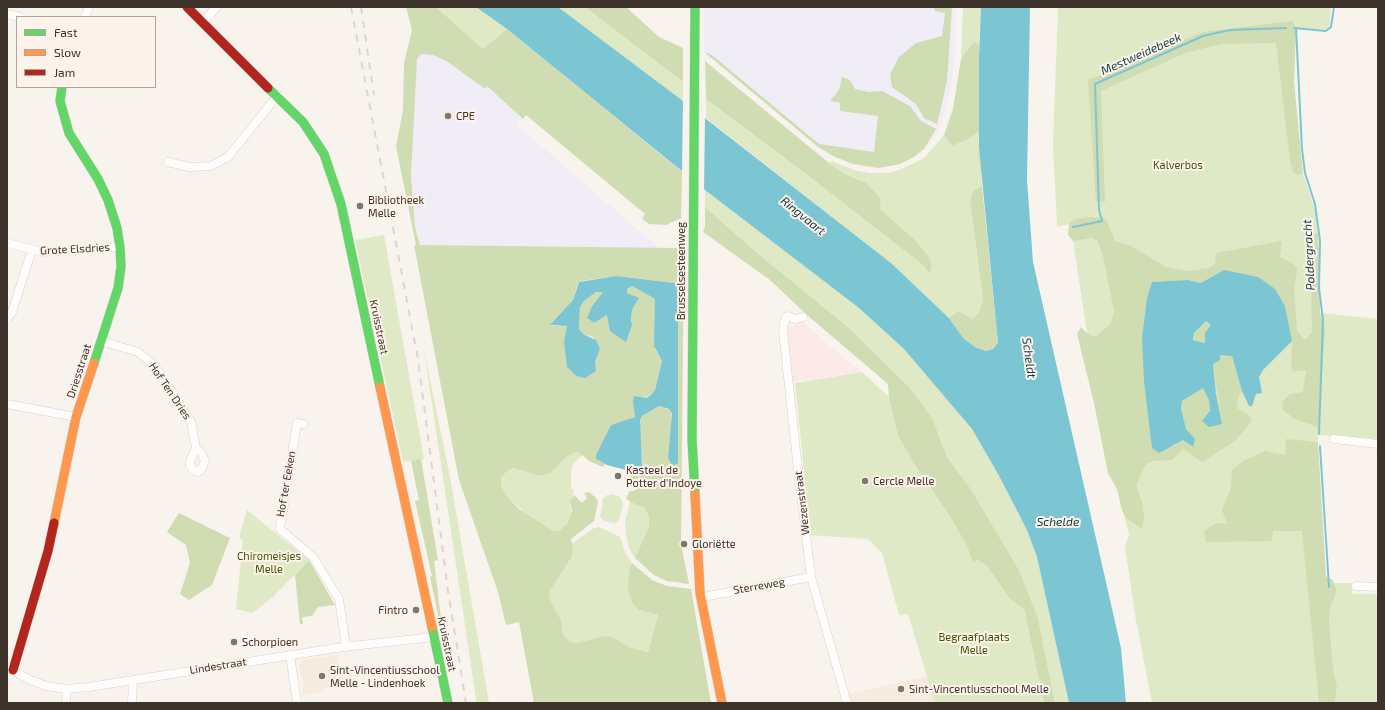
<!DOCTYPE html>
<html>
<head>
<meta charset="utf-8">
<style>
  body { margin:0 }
  #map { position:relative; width:1385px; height:710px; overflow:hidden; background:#f9f3ee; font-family:"Exo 2",sans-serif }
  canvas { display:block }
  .frame { position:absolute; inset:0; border:8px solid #3d332a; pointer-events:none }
  .legend { position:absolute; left:16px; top:16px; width:140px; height:72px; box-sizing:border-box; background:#fdf3ea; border:1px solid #b0a69d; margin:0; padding:5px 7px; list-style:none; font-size:12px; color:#3d332a }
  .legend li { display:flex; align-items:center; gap:8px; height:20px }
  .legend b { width:20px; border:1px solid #b0a69d }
</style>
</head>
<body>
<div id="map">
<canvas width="1385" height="710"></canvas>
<div class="frame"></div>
<ul class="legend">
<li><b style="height:5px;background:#63d668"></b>Fast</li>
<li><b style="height:5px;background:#ff974d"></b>Slow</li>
<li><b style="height:5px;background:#b3261e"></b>Jam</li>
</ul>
</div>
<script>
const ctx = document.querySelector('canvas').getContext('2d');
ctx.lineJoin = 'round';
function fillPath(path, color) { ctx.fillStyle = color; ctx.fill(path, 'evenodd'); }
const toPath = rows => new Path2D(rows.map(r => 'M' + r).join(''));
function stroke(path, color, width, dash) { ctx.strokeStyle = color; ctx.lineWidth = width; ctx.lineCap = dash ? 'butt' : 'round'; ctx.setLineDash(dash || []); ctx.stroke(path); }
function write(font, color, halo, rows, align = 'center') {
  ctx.font = font + ' "Exo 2",sans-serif'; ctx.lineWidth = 4; ctx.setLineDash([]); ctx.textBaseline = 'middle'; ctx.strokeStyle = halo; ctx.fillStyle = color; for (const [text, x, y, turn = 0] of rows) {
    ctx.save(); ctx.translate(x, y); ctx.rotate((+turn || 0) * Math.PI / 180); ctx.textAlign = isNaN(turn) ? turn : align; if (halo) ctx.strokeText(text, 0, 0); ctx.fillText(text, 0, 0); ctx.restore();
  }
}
fillPath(toPath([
  [802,322,842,356,862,372,791,382,787,331,796,323]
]), '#fceae9');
fillPath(toPath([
  [703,7,956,7,956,53,951,88,939,130,932,141,924,149,914,157,900,164,879,168,868,167,853,164,835,157,818,147,704,52],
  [421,54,433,55,448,62,485,89,487,86,523,119,517,125,659,248,420,245,415,227,411,175,415,74,417,59]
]), '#f1edf7');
fillPath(toPath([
  [338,655,342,686,325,688,321,692,303,695,303,679,299,667,302,660],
  [927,676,935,703,851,703,848,694]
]), '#f7eade');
fillPath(toPath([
  [436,7,476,7,507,29,483,49],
  [558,7,585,7,683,82,683,101],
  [963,7,981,7,979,45,974,43,961,59],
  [1058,7,1331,7,1329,30,1296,28,1294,82,1299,146,1303,174,1316,212,1320,270,1320,313,1378,319,1378,439,1318,435,1318,442,1309,441,1326,703,1152,703,1135,615,1125,546,1129,534,1117,489,1087,333,1073,241,1069,224,1057,227,1053,144],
  [706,99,806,174,923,265,930,273,932,264,927,254,914,239,881,210,880,198,858,179,843,173,829,163,831,161,857,171,872,173,890,173,904,168,924,158,944,135,952,146,966,140,979,132,982,186,973,191,970,200,983,300,979,312,973,319,958,311,949,318,891,263,706,118],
  [705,190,859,308,904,349,972,429,998,474,1027,530,1037,557,1069,703,1055,703,1038,618,1019,570,970,488,947,457,933,420,923,405,909,387,849,328,756,252,705,207],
  [384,235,424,459,403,462,355,240],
  [424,350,450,477,489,703,477,703,476,699],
  [862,372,889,397,898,436,915,465,949,515,966,544,973,562,978,560,987,566,1010,599,1024,609,1044,703,935,703,908,614,899,615,882,553,868,539,809,535,810,530,795,383],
  [578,450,583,455,574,463,571,471,571,488,574,491,570,505,572,517,564,528,559,531,553,531,528,516,506,495,501,486,501,478,506,472,513,468,540,476,551,473,566,457],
  [612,494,620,497,623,505,619,520,615,523,604,521,600,517,603,499,607,495],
  [630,502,645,508,649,517,649,526,635,558,629,548,626,534,625,523],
  [247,510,309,560,272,598,252,613,236,609,243,541,239,537],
  [599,527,620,537,625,552,632,563,629,570,634,606,639,610,658,615,648,652,629,647,613,637,605,636,576,643,570,642,563,634,561,620,550,600,549,592,571,558,571,544,594,528],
  [1335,583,1352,583,1352,594,1378,594,1378,703,1335,703,1337,687,1333,668,1329,619,1330,608,1337,591]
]), '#dfe9c5');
fillPath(toPath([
  [406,7,436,7,483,49,507,29,682,172,681,218,666,225,649,224,642,219,645,214,526,115,523,119,487,86,485,89,448,62,433,55,421,54,417,59,411,175,415,227,420,245,679,248,679,251,684,253,681,544,689,584,667,581,654,575,635,558,649,526,649,517,645,508,630,502,626,498,630,491,634,491,639,487,633,479,628,484,631,471,641,474,643,467,639,427,642,416,659,406,670,410,672,418,668,458,678,440,678,285,675,283,616,276,581,281,578,283,573,300,551,326,567,326,569,370,576,376,595,362,600,349,593,337,583,334,579,329,580,307,584,301,596,292,603,292,592,306,588,319,594,323,607,315,608,318,632,323,631,319,632,310,638,300,627,293,627,289,632,286,655,299,655,349,662,361,655,390,651,395,633,402,636,415,633,418,611,425,601,449,597,454,596,459,605,464,603,467,589,461,578,451,566,457,551,473,540,476,513,468,506,472,501,478,501,486,506,495,519,509,553,531,559,531,568,523,572,511,570,501,574,495,582,503,587,498,584,493,589,492,596,498,598,502,594,521,571,539,573,551,571,558,549,592,550,600,561,620,563,634,570,642,576,643,605,636,613,637,629,647,648,652,658,615,639,610,634,606,628,590,629,570,632,563,652,580,667,586,691,589,711,703,534,703,519,622,506,625,498,592,459,480,414,245,416,245,396,146,403,110,404,63,412,30],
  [585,7,626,7,659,37,683,48,683,82],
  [933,7,952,7,947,81,937,124,924,118,916,104,892,87,890,74,899,57,916,43,942,36,945,13,935,11],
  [1292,21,1296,28,1294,82,1303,174,1297,175,1293,172,1290,160,1276,43,1221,44,1185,53,1101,91,1105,202,1096,201,1088,80,1203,32],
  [974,42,979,45,979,132,966,140,952,146,944,135,953,109,961,59],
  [704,52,712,55,819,144,874,152,878,116,840,111,840,103,830,101,839,90,842,77,850,80,855,89,868,92,882,91,910,106,921,121,936,129,924,149,914,157,900,164,879,168,853,164,835,157,818,147],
  [705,61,829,163,843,173,866,183,880,198,881,210,914,239,927,254,932,264,930,274,923,265,806,174,706,99],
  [982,186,998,343,993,349,986,351,975,347,963,338,949,318,958,311,973,319,979,312,983,300,970,200,973,191],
  [705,207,756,252,849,328,909,387,923,405,933,420,947,457,970,488,1019,570,1038,618,1055,703,1044,703,1024,609,1010,599,987,566,978,560,973,562,966,544,949,515,915,465,898,436,889,397,888,384,807,315,770,280,703,232,705,227],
  [1090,217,1103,218,1107,221,1115,241,1131,246,1166,267,1188,271,1208,268,1215,264,1216,253,1282,241,1280,257,1293,264,1297,269,1294,289,1297,331,1305,340,1312,332,1310,234,1318,233,1320,313,1325,332,1318,427,1295,419,1283,410,1282,402,1290,394,1303,392,1306,370,1293,372,1291,365,1292,341,1285,306,1275,289,1224,270,1201,283,1188,280,1152,282,1174,446,1183,440,1192,447,1194,439,1186,430,1181,409,1182,401,1204,387,1209,400,1210,411,1222,424,1213,364,1220,355,1232,356,1242,391,1238,398,1237,408,1250,416,1252,421,1235,441,1202,462,1183,449,1172,460,1153,461,1145,465,1136,485,1143,506,1144,519,1142,529,1126,518,1122,510,1117,489,1108,473,1094,403,1077,334,1081,327,1087,333,1094,337,1099,334,1111,323,1114,311,1103,256,1098,241,1092,238,1073,241,1068,235,1069,224,1074,219],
  [1207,321,1211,325,1205,336,1205,343,1196,341,1194,340,1194,333],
  [1286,439,1318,442,1326,577,1333,580,1337,591,1330,608,1329,619,1333,668,1337,687,1335,703,1319,703,1302,531,1273,531,1272,541,1206,542,1204,531,1208,528,1218,523,1227,524,1222,510,1231,488,1232,470,1245,460,1265,451,1285,455],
  [421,459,438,560,434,561,444,643,430,577,432,576,415,501,419,500,411,461],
  [179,513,230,538,212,585,189,600,180,594,190,563,186,545,167,532],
  [309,560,335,605,318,607,312,616,302,617,303,624,300,624,295,575]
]), '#d0dcb2');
fillPath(toPath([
  [476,7,558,7,683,101,891,263,949,318,963,338,975,347,986,351,993,349,998,343,979,148,979,56,981,7,1030,7,1027,180,1033,262,1121,648,1126,703,1069,703,1037,557,1027,530,998,474,972,429,904,349,859,308,705,190,507,29],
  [1224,270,1258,277,1275,289,1285,306,1292,341,1263,370,1259,377,1262,393,1256,394,1252,406,1249,406,1242,391,1232,356,1220,355,1220,360,1213,364,1216,394,1222,424,1209,427,1202,421,1210,411,1209,400,1203,388,1182,401,1181,409,1186,429,1195,439,1193,447,1183,440,1159,453,1152,448,1144,381,1142,338,1147,298,1152,282,1188,280,1201,283],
  [1206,321,1211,325,1205,333,1205,343,1196,341,1193,340,1194,333],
  [616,276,675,283,678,285,678,462,677,464,672,465,668,458,672,414,669,409,659,406,642,416,640,421,642,464,644,470,641,474,607,465,596,459,596,455,611,425,635,417,633,402,634,396,646,398,651,395,655,390,662,361,654,346,655,299,632,286,627,289,627,293,639,298,632,310,631,319,632,325,626,342,610,331,607,315,594,323,587,318,592,306,603,292,596,292,584,301,580,307,579,329,583,334,596,340,600,349,595,362,596,371,585,378,576,376,567,367,564,341,567,326,550,325,573,300,579,282]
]), '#7cc6d4');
fillPath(toPath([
  [683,98,705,115,704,192,682,175]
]), '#f9f3ee');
stroke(toPath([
  [1294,28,1326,31,1331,27,1334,7],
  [1296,28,1302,149,1305,173,1315,204,1320,241,1319,288,1323,320,1319,434],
  [1073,227,1102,221,1099,210,1095,84,1203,36,1230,30,1286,28],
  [1320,446,1329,587]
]), '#7cc6d4', 2);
const street = toPath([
  [7,14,20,17],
  [85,17,89,7],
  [203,22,217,7],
  [168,162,189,167,211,166,228,157,278,95],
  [7,243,43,252,120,247],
  [803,317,796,319,787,316,784,323,783,331,797,460,811,577,847,703],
  [7,319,12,312,32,250],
  [101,341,138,352,155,366,191,422,196,448,190,461,190,466,193,470,198,472,201,470,205,461,201,452,196,448],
  [7,404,76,417],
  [303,424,297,423,280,529,313,557,339,599,346,647],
  [1334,439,1378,444],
  [1356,586,1378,587],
  [708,596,811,577],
  [290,655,297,703],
  [7,667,28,679,46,686,67,689,89,687,343,647,433,637],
  [66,703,67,689],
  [132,703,133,681]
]);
const fast = toPath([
  [62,87,60,101,69,133,98,179,108,200,117,228,120,247,121,267,118,288,94,363],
  [268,88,303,122,324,154,341,204,380,387],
  [695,494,692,439,695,7],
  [432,627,448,703]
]);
const slow = toPath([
  [380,387,432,627],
  [695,494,700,593,722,703],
  [54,523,76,417,94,363]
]);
const jam = toPath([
  [187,7,268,88],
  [13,670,48,551,54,523]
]);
stroke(street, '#d8d1ca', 9);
stroke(fast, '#d8d1ca', 10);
stroke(slow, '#d8d1ca', 10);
stroke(jam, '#d8d1ca', 10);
stroke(street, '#fefdfc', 8);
stroke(fast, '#63d668', 9);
stroke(slow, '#ff974d', 9);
stroke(jam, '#b3261e', 9);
stroke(toPath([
  [351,7,418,359,448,591,466,703],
  [361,7,374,95]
]), '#d9d6d4', 2, [7, 7]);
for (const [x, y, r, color] of [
  [448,116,4,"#7f766f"],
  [360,206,4,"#7f766f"],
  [618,476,4,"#7f766f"],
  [865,481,4,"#7f766f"],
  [684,544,4,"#7f766f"],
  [416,610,4,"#7f766f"],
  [234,642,4,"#7f766f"],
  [322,676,4,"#7f766f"],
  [901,689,4,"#7f766f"]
]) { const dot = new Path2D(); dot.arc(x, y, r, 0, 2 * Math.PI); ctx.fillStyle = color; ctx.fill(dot); stroke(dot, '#fdf3ea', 1.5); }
write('11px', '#3d332a', '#fdf3ea', [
  ["CPE",456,116],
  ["Bibliotheek",368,200],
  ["Melle",368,213],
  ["Kasteel de",626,470],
  ["Potter d'Indoye",626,483],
  ["Cercle Melle",873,481],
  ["Gloriëtte",692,544],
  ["Fintro",408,610,"right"],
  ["Schorpioen",242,642],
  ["Sint-Vincentiusschool",330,670],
  ["Melle - Lindenhoek",330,683],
  ["Sint-Vincentiusschool Melle",909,689]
], 'left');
write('11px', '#3e5500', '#fdf3ea', [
  ["Kalverbos",1178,165],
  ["Chiromeisjes",269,556],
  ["Melle",269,569],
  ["Begraafplaats",974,637],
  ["Melle",974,650]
]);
write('11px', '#3d332a', '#fdf3ea', [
  ["Grote Elsdries",75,249,-3],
  ["Brusselsesteenweg",681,271,-90],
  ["Kruisstraat",379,327,78],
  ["Driesstraat",79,371,-72],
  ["Hof Ten Dries",170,391,56],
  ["Hof ter Eeken",286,484,-80],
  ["Wezenstraat",802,503,-97],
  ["Sterreweg",759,586,-10],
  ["Kruisstraat",447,644,78],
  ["Lindestraat",218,666,-9]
]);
write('italic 12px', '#0f4049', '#fdf3ea', [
  ["Mestweidebeek",1141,54,-24],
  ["Ringvaart",803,216,39],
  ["Poldergracht",1309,255,-93],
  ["Scheldt",1029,358,82],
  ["Schelde",1058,522]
]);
</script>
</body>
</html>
